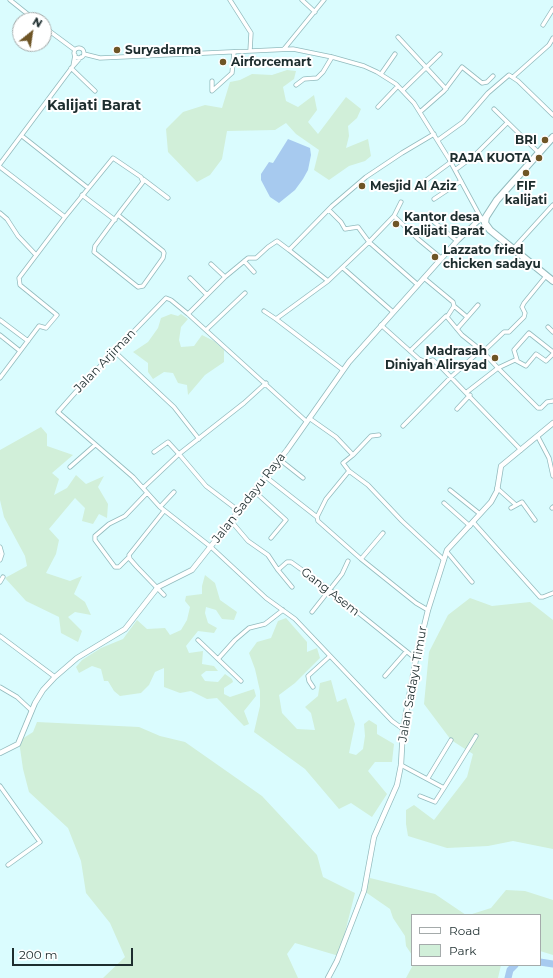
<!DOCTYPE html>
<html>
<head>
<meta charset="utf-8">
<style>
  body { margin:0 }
  #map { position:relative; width:553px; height:978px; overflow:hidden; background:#dafcfe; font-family:Montserrat,sans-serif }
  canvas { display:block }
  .legend { position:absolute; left:411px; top:914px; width:130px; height:52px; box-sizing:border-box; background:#fff; border:1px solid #a5abab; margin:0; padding:5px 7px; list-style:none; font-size:12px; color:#1d2d2e }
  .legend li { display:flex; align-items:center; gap:8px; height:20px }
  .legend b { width:20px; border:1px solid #a5abab }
  .north { position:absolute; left:12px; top:12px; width:40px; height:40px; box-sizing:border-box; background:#fff; border:1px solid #a5abab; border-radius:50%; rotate:30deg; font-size:11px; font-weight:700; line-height:16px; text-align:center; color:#1d2d2e }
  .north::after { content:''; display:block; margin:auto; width:14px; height:18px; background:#6e5526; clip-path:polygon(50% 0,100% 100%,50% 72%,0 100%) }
  .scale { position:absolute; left:12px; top:948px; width:121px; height:18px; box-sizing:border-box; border:2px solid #1d2d2e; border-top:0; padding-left:5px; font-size:12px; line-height:14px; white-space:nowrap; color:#1d2d2e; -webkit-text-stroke:3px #fff; paint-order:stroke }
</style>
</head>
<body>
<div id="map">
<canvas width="553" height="978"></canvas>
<ul class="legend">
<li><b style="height:5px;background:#fff"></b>Road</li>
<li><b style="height:11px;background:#d1efd9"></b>Park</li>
</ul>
<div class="north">N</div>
<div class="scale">200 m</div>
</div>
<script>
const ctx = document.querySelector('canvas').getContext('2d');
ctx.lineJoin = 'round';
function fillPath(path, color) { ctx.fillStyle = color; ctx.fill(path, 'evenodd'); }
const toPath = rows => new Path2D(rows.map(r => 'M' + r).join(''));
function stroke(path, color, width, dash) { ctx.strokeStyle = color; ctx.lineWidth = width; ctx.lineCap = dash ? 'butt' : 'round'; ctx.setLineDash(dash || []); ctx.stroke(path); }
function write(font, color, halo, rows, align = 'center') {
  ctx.font = font + ' Montserrat,sans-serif'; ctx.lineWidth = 4; ctx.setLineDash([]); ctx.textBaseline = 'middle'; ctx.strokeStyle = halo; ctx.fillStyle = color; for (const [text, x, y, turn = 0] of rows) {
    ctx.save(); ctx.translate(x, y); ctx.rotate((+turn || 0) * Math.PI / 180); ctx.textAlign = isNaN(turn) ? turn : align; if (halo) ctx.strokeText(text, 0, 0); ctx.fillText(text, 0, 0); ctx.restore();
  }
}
fillPath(toPath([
  [287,70,296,71,294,79,283,87,286,101,298,107,314,95,317,110,308,122,318,134,346,97,361,109,357,118,348,126,349,136,346,148,368,139,371,156,365,161,349,166,329,180,314,170,319,150,296,134,286,123,275,130,227,131,222,159,210,175,197,182,168,152,166,129,183,112,205,105,222,108,230,82,240,80,252,74,272,75],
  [171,314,178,316,181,314,188,319,181,327,179,340,181,347,194,346,202,335,214,341,224,350,224,362,205,375,188,395,187,385,178,383,173,373,164,372,153,379,148,372,148,363,133,352,148,342,158,328,161,318],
  [41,427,47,434,47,446,73,455,52,473,59,479,54,495,67,488,76,475,86,484,104,476,98,487,108,504,107,518,99,514,93,524,82,521,85,508,75,498,49,529,59,540,56,554,46,573,70,581,82,576,74,594,85,602,91,615,75,612,68,617,82,631,78,642,61,633,59,617,26,601,5,578,27,566,25,556,4,517,0,500,0,450],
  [205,575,215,583,220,600,237,612,234,620,222,619,216,610,206,607,205,613,208,623,217,628,214,633,198,631,186,646,189,653,203,651,202,664,214,666,218,671,206,671,201,675,205,681,218,682,225,674,232,679,233,682,224,688,224,694,230,697,254,689,256,696,244,711,249,724,244,726,217,698,207,699,191,691,180,693,164,687,164,668,155,672,149,685,141,693,120,696,114,691,108,681,104,681,101,669,92,666,79,673,76,667,82,660,101,648,123,639,137,620,147,629,165,628,170,635,181,630,187,620,190,607,185,601,186,596,202,594,202,586],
  [470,598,492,606,530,602,553,620,553,849,513,841,488,846,447,848,408,836,406,824,406,810,414,805,434,820,467,777,473,754,451,740,424,704,429,652,448,615],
  [286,618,307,642,307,652,317,648,320,658,295,683,279,695,282,713,297,729,315,730,311,713,305,707,318,696,320,683,331,680,337,702,346,698,355,724,349,753,356,755,363,749,365,736,364,724,369,720,377,725,377,734,394,744,392,762,375,762,368,771,387,794,372,817,351,803,339,809,305,769,254,732,260,706,260,691,255,669,249,653,257,642,271,638,278,621],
  [37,722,139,727,160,736,185,742,262,796,317,855,323,877,355,893,339,956,295,943,287,954,298,978,103,978,125,957,110,923,86,893,81,861,68,828,29,792,23,769,19,741,33,732],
  [370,878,435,894,466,915,412,915,412,955,406,946,405,936,393,918,390,909,364,891],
  [506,890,525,891,553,900,553,955,540,951,540,915,469,915,491,908],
  [413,965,501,965,498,978,406,978]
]), '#d1efd9');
fillPath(toPath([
  [288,139,310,148,311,155,308,170,303,179,295,190,279,203,270,197,261,180,261,174,269,162,273,163]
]), '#a7caef');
stroke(toPath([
  [540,962,553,964],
  [508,978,510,970,515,965]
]), '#a7caef', 7);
const minor = toPath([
  [10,0,35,20],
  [230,0,251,33,250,51],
  [302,0,315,12],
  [543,25,553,9],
  [44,27,75,50],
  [398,37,446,89],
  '74 53a5 5 0 1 1 10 0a5 5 0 1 1-10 0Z',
  [284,49,324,0],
  [84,54,100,58,293,49,332,57,364,66,377,72,396,84,414,103,449,159,481,218],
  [73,66,75,55],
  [71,68,95,91],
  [381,74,395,54],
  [513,77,549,45,553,38],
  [212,81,212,91,232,73,234,52],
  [296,85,304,79,317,78,323,72,332,57],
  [403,90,440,54],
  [378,107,398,86],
  [494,109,539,153],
  [420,112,444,91,462,67,482,83,487,82,493,76],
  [22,136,88,188],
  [438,140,463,122,488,93,509,75,518,81,553,115],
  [0,164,73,66,81,57],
  [0,167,65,217],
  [455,170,475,155,507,123],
  [143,179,168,198],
  [421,184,451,162],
  [82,195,115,220],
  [434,199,461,181],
  [329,210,341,222,345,229,358,227,369,242,394,216,418,239,441,258],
  [0,213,7,219,18,236,36,255],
  [394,216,401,202],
  [434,222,457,241],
  [513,249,553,205],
  [244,261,254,272],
  [211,264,225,277],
  [343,268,393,312],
  [190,278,207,295],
  [424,278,453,302,454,306,447,317,462,335,482,351],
  [418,285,369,242,328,281,289,250,332,206,366,177,402,153,434,134],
  [454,306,467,317],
  [264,311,276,319,328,281],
  [188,314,225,277,248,258,256,258,268,247,277,241,289,250],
  [276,319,343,370],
  [0,320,28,341],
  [381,325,419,359,426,362,433,360,442,368,521,450],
  [548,327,553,332],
  [457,329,478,305],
  [206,330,245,293],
  [0,335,20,351],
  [410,351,446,316],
  [115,352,174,407,199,439],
  [517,360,514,350,529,333,553,352],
  [498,368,538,408,541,408,547,402,553,401],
  [498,368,515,360,526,366,536,354,546,361,553,354],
  [0,378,39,326,46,328,57,315,20,285,19,278,65,217,113,158,141,177,143,182,120,212,95,246,94,252,138,287,143,286,163,258,164,253,163,251,118,215],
  [467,392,498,368,483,352,504,332,509,332,524,317,525,313,522,307,524,303,546,276],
  [457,409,470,395],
  [309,418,336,437,353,455,343,463,349,471],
  [306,421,188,314,171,300,166,298,81,386,58,412,133,477,160,507,211,547,266,598,295,619,392,721,403,729],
  [403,426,451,377,481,350],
  [538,437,549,458,553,476],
  [353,455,371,436,379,435],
  [279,459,303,478],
  [70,467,95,445],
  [266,477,317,517],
  [143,488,179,454,168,442,154,452],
  [497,488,516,505],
  [450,490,480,514],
  [254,491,286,520,271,538],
  [444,503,470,526],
  [160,507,174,492],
  [511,508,522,502,535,520],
  [552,508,553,507],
  [239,511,206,486,179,454,244,403,266,383],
  [231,521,248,541,268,555,278,570,287,562,291,562,330,590,416,659],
  [473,522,540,597,543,597,553,593],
  [0,547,2,554,0,560],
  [447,552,472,582],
  [129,557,119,567,115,567,95,540,95,536,109,524,125,516,147,493],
  [361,559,383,533],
  [278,570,292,587],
  [0,582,3,577],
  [164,595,137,567,130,559,129,555,164,511],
  [428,610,416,603,361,559,318,521,317,517,326,499,349,471,368,485,402,521,444,560],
  [312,612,342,574,348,561],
  [0,636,55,677],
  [198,640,241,681],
  [218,659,235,640,249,628,265,624,283,610],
  [385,676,406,652],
  [0,687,17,697,31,710],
  [313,687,309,681,308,676,330,656],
  [401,765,444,788,435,802,420,796],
  [428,778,451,740],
  [0,786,40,842,8,865],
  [444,788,476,736]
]);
const tertiary = toPath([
  [0,753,18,744,35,703,43,690,55,677,77,658,125,629,158,587,192,570,287,450,349,362,457,241,481,218,485,223],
  [328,978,337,961,364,891,374,837,397,785,401,765,403,729,416,659,428,610,447,550,491,502,497,491,501,466,553,423]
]);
const primary = toPath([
  [553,137,497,200,486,217,485,223,490,230,553,281]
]);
stroke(minor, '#92bbbe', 5);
stroke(tertiary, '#92bbbe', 6);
stroke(primary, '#92bbbe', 8);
stroke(minor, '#fff', 3.5);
stroke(tertiary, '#fff', 4.5);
stroke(primary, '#fff', 6);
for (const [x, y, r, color] of [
  [117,50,4,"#6e5526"],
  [223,62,4,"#6e5526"],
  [545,140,4,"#6e5526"],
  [539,158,4,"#6e5526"],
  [526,173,4,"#6e5526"],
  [362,186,4,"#6e5526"],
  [396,224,4,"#6e5526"],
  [435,257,4,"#6e5526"],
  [495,358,4,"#6e5526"]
]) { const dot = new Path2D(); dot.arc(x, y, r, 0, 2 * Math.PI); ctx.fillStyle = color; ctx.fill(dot); stroke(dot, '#fff', 1.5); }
write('bold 12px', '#1d2d2e', '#fff', [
  ["Suryadarma",125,50],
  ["Airforcemart",231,62],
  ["BRI",537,140,"right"],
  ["RAJA KUOTA",531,158,"right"],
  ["Mesjid Al Aziz",370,186],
  ["FIF",526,186,"center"],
  ["kalijati",526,200,"center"],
  ["Kantor desa",404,217],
  ["Kalijati Barat",404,231],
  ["Lazzato fried",443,250],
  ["chicken sadayu",443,264],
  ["Madrasah",487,351,"right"],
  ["Diniyah Alirsyad",487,365,"right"]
], 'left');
write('12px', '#1d2d2e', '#fff', [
  ["Jalan Arjiman",105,361,-46],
  ["Jalan Sadayu Raya",249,498,-52],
  ["Gang Asem",330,592,38],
  ["Jalan Sadayu Timur",413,684,-80]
]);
write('bold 14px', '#1d2d2e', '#fff', [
  ["Kalijati Barat",94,106]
]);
</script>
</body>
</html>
